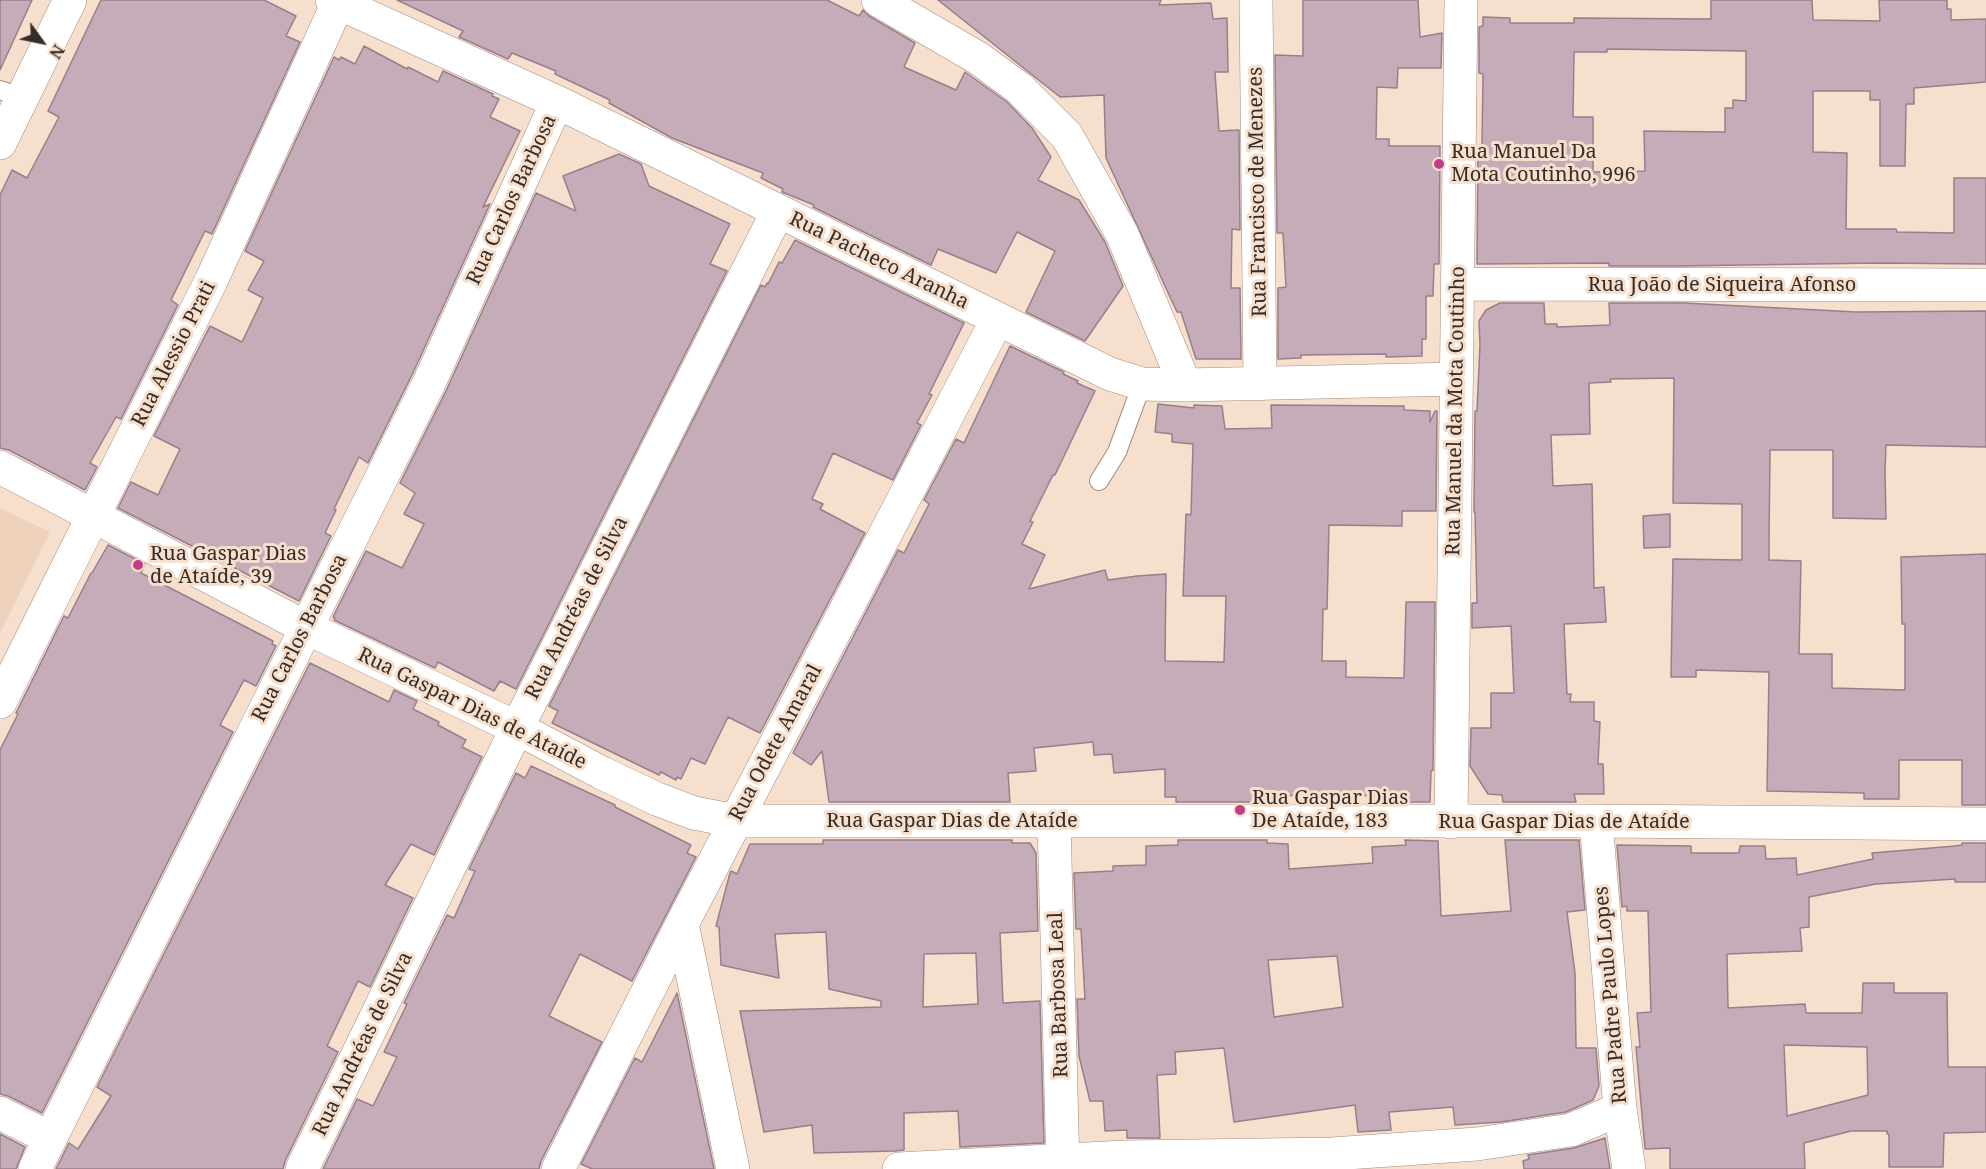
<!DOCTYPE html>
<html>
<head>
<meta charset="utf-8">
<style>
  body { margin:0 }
  #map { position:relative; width:1986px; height:1169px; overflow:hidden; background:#f6dfcd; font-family:"Noto Serif",serif }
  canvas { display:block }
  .north { position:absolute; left:12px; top:12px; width:60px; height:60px; -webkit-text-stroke:4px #f6dfcd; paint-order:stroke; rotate:123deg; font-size:16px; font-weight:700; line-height:24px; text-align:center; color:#362d26 }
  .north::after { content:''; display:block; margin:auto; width:21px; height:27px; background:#362d26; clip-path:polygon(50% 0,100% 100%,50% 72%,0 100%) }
</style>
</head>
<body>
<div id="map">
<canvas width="1986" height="1169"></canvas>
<div class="north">N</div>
</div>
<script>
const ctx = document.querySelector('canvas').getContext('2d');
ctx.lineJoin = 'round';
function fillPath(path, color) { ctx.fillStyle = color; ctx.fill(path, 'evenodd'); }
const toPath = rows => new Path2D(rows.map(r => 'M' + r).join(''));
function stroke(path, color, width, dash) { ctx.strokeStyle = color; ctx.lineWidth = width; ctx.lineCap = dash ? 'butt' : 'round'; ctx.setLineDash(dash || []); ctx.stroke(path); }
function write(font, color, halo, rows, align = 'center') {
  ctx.font = font + ' "Noto Serif",serif'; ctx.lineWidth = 6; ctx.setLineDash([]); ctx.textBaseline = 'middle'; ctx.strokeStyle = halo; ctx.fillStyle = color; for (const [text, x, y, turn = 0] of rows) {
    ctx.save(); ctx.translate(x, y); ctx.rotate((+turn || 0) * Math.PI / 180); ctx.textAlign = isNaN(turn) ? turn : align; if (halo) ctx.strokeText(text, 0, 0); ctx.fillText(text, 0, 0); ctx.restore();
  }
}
fillPath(toPath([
  [0,508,50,532,0,634]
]), '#efd2bc');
const building = toPath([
  [0,0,32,0,0,70,0,0],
  [101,0,264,0,296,16,286,36,300,42,212,234,205,231,171,300,178,305,121,419,116,417,90,463,97,467,85,490,9,450,0,448,0,195,12,170,27,178,59,117,48,111,101,0],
  [397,0,827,0,859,16,863,10,869,16,915,43,904,67,956,90,965,72,1007,102,1032,128,1051,157,1038,180,1079,200,1105,242,1123,286,1085,341,1026,312,1055,251,1017,232,996,273,938,249,931,265,813,207,814,205,782,192,783,189,761,178,763,173,672,138,609,103,610,100,555,74,556,71,512,53,508,59,459,37,463,31,397,0],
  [938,0,1161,0,1159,5,1211,3,1213,19,1227,18,1228,72,1215,72,1219,131,1239,130,1240,230,1232,229,1231,288,1240,288,1241,359,1196,359,1181,312,1177,312,1106,158,1104,95,1060,97,938,0],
  [1303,0,1418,0,1420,37,1442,33,1441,68,1398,68,1397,88,1377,87,1376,139,1389,139,1389,146,1440,146,1439,264,1434,264,1433,296,1426,296,1426,339,1422,339,1422,356,1386,357,1386,354,1301,355,1301,358,1278,359,1278,288,1286,287,1283,233,1277,233,1275,55,1303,56,1303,0],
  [1711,0,1812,0,1813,20,1880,21,1879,0,1947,0,1947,9,1951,9,1951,20,1986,19,1986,82,1914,88,1914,104,1906,104,1905,166,1880,166,1880,100,1870,100,1870,91,1813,91,1813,152,1847,153,1846,229,1896,229,1897,232,1954,233,1954,178,1986,178,1986,264,1879,263,1677,266,1609,266,1609,263,1477,264,1478,146,1482,146,1483,74,1479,73,1479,27,1483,26,1483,17,1510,18,1510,23,1574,23,1574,18,1711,19,1711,0],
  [1607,49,1746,51,1746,101,1733,100,1733,108,1725,108,1725,132,1644,131,1645,171,1593,172,1593,117,1573,117,1574,52,1607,52,1607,49],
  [364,46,407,69,408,67,438,82,443,71,493,94,492,96,499,99,490,117,520,131,483,207,490,204,412,375,368,463,359,457,334,509,336,510,325,533,331,536,299,601,118,508,131,482,158,495,180,449,154,436,210,326,242,342,263,298,248,290,264,261,245,251,334,57,339,60,341,57,355,64,364,46],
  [619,154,641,164,649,186,730,224,710,264,727,271,516,689,500,681,494,691,438,662,435,668,334,620,335,618,333,617,366,551,402,568,424,524,404,514,415,493,400,483,446,391,536,193,576,211,563,176,619,154],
  [795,240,964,323,929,394,932,395,917,423,921,425,893,480,833,453,812,499,823,504,820,509,865,533,760,733,728,717,705,764,691,758,681,779,677,777,676,780,661,772,659,775,552,723,558,711,549,706,761,285,765,287,767,283,768,284,779,262,782,263,795,240],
  [1500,303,1544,303,1545,324,1557,324,1557,327,1610,325,1609,303,1684,303,1856,312,1986,311,1986,447,1886,445,1885,473,1886,519,1833,518,1833,450,1770,450,1769,540,1769,560,1801,561,1799,654,1832,654,1832,688,1905,690,1905,624,1902,624,1901,557,1986,554,1986,805,1962,805,1962,760,1899,760,1899,799,1864,799,1864,793,1767,791,1769,672,1696,670,1696,677,1671,677,1673,559,1742,560,1742,504,1673,503,1674,378,1610,379,1611,382,1589,383,1590,434,1551,435,1553,486,1592,484,1594,588,1604,587,1606,622,1564,624,1567,694,1571,694,1570,702,1594,702,1594,721,1600,722,1598,764,1603,764,1604,794,1574,794,1576,802,1503,802,1502,795,1488,794,1470,766,1471,728,1491,728,1491,693,1514,693,1511,626,1472,628,1472,603,1477,603,1475,512,1474,512,1475,411,1477,411,1480,345,1479,321,1486,310,1500,303],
  [1010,346,1064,372,1063,374,1078,381,1077,383,1095,391,1055,475,1053,475,1030,521,1033,522,1022,544,1045,555,1029,589,1105,570,1108,580,1137,576,1166,574,1165,661,1224,662,1226,596,1183,596,1186,514,1191,515,1193,444,1172,442,1172,434,1155,432,1158,404,1194,408,1194,405,1222,406,1225,429,1272,428,1271,405,1404,406,1404,410,1430,411,1430,422,1435,411,1437,411,1436,511,1402,511,1402,526,1329,525,1327,609,1323,609,1322,661,1346,661,1346,677,1404,678,1406,602,1435,602,1433,770,1431,771,1430,802,1403,802,1403,796,1323,795,1268,796,1268,802,1176,802,1176,797,1165,797,1165,769,1114,773,1112,754,1094,755,1093,742,1034,748,1036,771,1008,773,1010,802,829,802,822,751,811,765,793,753,898,550,904,553,929,504,924,500,956,439,964,443,1010,346],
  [1670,514,1670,547,1644,548,1643,516,1670,514],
  [108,545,145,564,141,573,273,641,272,644,276,646,256,686,244,680,220,725,233,732,42,1113,8,1096,0,1094,0,750,18,714,16,713,64,616,68,618,91,573,92,573,108,545],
  [310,663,389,702,394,690,417,701,413,709,439,722,438,725,466,740,462,747,482,757,434,855,411,844,385,885,413,898,370,987,358,981,327,1046,338,1052,285,1161,283,1169,56,1169,69,1143,78,1149,111,1096,97,1087,310,663],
  [531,766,615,805,615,807,691,845,687,853,696,857,632,981,580,954,549,1016,602,1042,541,1161,539,1169,323,1169,357,1099,373,1106,397,1057,384,1052,407,1004,404,1003,447,915,454,918,475,871,469,869,516,773,525,778,531,766],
  [823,840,1012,840,1012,843,1030,843,1036,853,1038,931,1000,933,1003,1003,1040,1001,1044,1143,960,1147,958,1111,904,1113,904,1150,895,1151,814,1153,812,1125,764,1132,740,1011,881,1007,881,1001,829,989,826,932,775,934,779,978,721,965,719,927,716,926,730,873,731,871,737,874,750,844,823,844,823,840],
  [976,953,978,1004,923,1007,924,954,976,953],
  [1178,840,1267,840,1267,843,1288,844,1289,869,1373,863,1372,847,1406,845,1405,840,1438,841,1441,916,1511,911,1505,840,1579,840,1585,910,1567,912,1575,973,1576,1048,1596,1048,1599,1086,1593,1100,1566,1112,1501,1122,1455,1125,1453,1107,1389,1112,1391,1130,1358,1132,1355,1105,1234,1122,1224,1048,1175,1052,1176,1074,1157,1075,1160,1138,1127,1138,1127,1130,1105,1131,1103,1101,1090,1101,1079,1056,1077,999,1085,999,1081,929,1076,929,1074,873,1113,871,1113,866,1146,865,1146,846,1178,845,1178,840],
  [1337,956,1343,1007,1274,1017,1268,960,1337,956],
  [1962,843,1986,843,1986,882,1955,882,1955,879,1876,884,1809,897,1809,927,1800,928,1802,951,1727,954,1728,1008,1805,1004,1806,1013,1862,1013,1863,983,1894,983,1894,993,1947,993,1948,1067,1986,1067,1986,1132,1944,1133,1943,1167,1889,1167,1889,1134,1887,1134,1887,1131,1851,1131,1804,1143,1805,1169,1670,1169,1670,1148,1645,1149,1636,1047,1640,1047,1637,1013,1651,1012,1648,911,1627,911,1627,906,1622,907,1617,845,1691,846,1691,853,1739,853,1740,846,1765,846,1766,859,1796,858,1797,875,1873,859,1872,853,1955,846,1962,845,1962,843],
  [1784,1045,1867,1047,1868,1095,1787,1116,1784,1045],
  [677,993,714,1169,592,1169,581,1164,635,1058,642,1062,677,993],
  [0,1134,25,1147,16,1169,0,1169,0,1134],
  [1605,1138,1610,1169,1524,1169,1523,1161,1529,1159,1528,1155,1574,1148,1605,1138]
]);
fillPath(building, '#c5acb9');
stroke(building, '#977f8c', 1.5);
const lane = toPath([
  [0,90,23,97],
  [1099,481,1117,452,1142,384]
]);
const street = toPath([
  [332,0,557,102,1110,374,1142,384,1185,385,1457,379],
  [878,0,978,58,1019,88,1067,136,1122,234,1185,385],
  [1256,0,1260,384],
  [0,143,70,0],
  [1458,284,1986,285],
  [0,467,305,627,517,728,602,773,657,799,694,813,736,821,1596,821,1986,824],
  [0,702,211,281,338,3],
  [1054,821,1063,1169],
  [1596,821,1620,1109,1629,1169],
  [1451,822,1461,0],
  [682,924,733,1169],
  [0,1113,50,1138],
  [35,1169,429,383,557,102],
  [302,1169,517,728,778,211],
  [558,1169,682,924,997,320],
  [899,1169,1124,1157,1332,1154,1477,1144,1571,1130,1620,1109]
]);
stroke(lane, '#a28c7d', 20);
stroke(street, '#a28c7d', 34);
stroke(lane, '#fff', 18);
stroke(street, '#fff', 33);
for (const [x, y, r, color] of [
  [1439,164,6,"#c03f87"],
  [138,565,6,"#c03f87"],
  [1240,810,6,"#c03f87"]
]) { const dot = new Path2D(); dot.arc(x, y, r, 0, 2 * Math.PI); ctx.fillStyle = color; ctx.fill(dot); stroke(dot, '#f6dfcd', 2); }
write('20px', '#362d26', '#f6dfcd', [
  ["Rua Manuel Da",1451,152],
  ["Mota Coutinho, 996",1451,175],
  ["Rua Gaspar Dias",150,554],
  ["de Ataíde, 39",150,577],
  ["Rua Gaspar Dias",1252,798],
  ["De Ataíde, 183",1252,821]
], 'left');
write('20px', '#362d26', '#f6dfcd', [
  ["Rua Francisco de Menezes",1258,192,-91],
  ["Rua Carlos Barbosa",512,200,-65],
  ["Rua Pacheco Aranha",879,261,26],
  ["Rua João de Siqueira Afonso",1722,285],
  ["Rua Alessio Prati",174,354,-63],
  ["Rua Manuel da Mota Coutinho",1456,411,-89],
  ["Rua Andréas de Silva",577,608,-63],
  ["Rua Carlos Barbosa",300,638,-63],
  ["Rua Gaspar Dias de Ataíde",472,709,26],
  ["Rua Odete Amaral",776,743,-62],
  ["Rua Gaspar Dias de Ataíde",952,821],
  ["Rua Gaspar Dias de Ataíde",1564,822],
  ["Rua Barbosa Leal",1059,995,-92],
  ["Rua Padre Paulo Lopes",1611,995,-95],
  ["Rua Andréas de Silva",363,1044,-64]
]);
</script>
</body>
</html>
